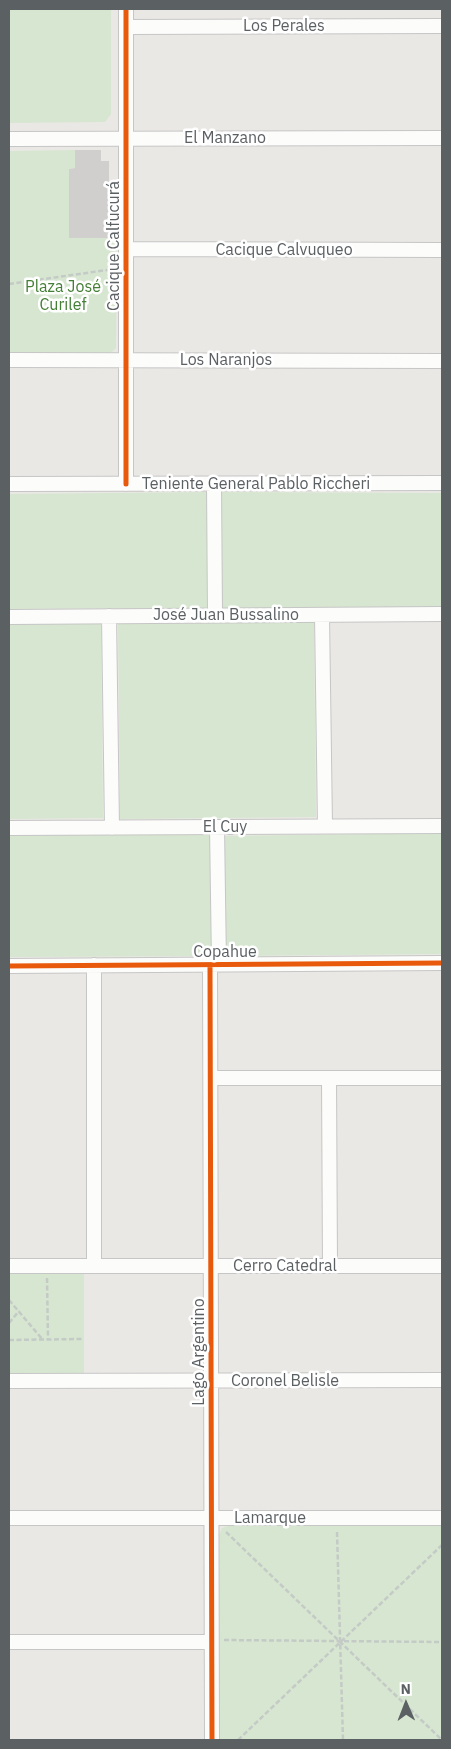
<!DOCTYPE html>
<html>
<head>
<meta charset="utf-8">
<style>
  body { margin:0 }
  #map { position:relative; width:451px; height:1749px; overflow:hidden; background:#eae8e5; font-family:"IBM Plex Sans",sans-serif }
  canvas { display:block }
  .frame { position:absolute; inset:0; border:10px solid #5b6063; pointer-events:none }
  .north { position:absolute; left:381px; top:1679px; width:50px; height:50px; -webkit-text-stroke:4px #fff; paint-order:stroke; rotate:359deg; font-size:14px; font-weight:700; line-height:20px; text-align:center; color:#5b6063 }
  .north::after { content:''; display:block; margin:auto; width:18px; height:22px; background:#5b6063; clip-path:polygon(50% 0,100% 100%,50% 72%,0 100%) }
</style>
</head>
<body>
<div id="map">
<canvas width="451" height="1749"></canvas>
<div class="frame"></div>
<div class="north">N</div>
</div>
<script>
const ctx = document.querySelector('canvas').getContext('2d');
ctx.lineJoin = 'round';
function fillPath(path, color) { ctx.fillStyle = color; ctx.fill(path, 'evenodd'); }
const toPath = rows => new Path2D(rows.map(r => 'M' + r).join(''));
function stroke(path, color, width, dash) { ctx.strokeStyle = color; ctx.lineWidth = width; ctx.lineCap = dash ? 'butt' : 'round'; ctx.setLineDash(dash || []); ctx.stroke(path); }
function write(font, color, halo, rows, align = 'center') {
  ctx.font = font + ' "IBM Plex Sans",sans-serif'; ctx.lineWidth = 5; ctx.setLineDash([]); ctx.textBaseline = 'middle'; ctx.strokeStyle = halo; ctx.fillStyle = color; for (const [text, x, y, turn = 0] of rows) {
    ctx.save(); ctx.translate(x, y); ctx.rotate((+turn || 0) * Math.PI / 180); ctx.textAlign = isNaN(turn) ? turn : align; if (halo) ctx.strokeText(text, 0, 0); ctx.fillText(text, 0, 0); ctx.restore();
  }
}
fillPath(toPath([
  [9,9,111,9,111,114,105,122,9,123],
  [75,150,75,168,69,169,69,237,117,237,116,348,112,352,105,354,9,354,9,151],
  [208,492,209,608,9,609,9,494],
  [220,492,442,493,442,608,220,608],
  [101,622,103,818,9,819,9,623],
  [314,622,316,817,120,819,118,624],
  [442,833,442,954,225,956,224,836],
  [211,834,212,956,9,957,9,835],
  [84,1273,84,1373,9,1374,9,1274],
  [442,1524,442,1740,218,1740,218,1537,222,1528,230,1525]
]), '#d7e6d0');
fillPath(toPath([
  [75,150,101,150,101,161,109,161,109,238,69,238,69,169,75,168]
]), '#d1cfce');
const minor = toPath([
  [126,9,126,484],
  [126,27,442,26],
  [9,139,442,138],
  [126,249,442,250],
  [9,360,442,361],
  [9,484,442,483],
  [214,484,215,615],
  [322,615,325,826],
  [109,616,112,828],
  [9,617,442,614],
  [217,827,219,964],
  [9,828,442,826],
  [94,965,94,1266],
  [210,965,212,1740],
  [9,966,442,963],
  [211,1078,442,1078],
  [329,1078,330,1266],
  [9,1266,442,1266],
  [9,1381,442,1380],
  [9,1518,442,1518],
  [9,1642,211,1642]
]);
stroke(minor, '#c6c6c6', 16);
stroke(toPath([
  [9,284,114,269],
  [47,1278,48,1339],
  [9,1300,43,1340],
  [9,1323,19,1311],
  [9,1340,82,1339],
  [226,1532,442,1740],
  [337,1532,343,1740],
  [224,1640,442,1642],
  [238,1740,442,1545]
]), '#c4cac6', 2.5, [5, 2.5]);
stroke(minor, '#fcfcfb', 14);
stroke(toPath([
  [126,9,126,484],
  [210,965,212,1740],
  [9,966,442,963]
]), '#e8590c', 5);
write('16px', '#5b6063', '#fff', [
  ["Los Perales",284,26],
  ["El Manzano",225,138],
  ["Cacique Calfucurá",114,246,-90],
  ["Cacique Calvuqueo",284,250],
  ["Los Naranjos",226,360],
  ["Teniente General Pablo Riccheri",256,484],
  ["José Juan Bussalino",226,615],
  ["El Cuy",225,827],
  ["Copahue",225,952],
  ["Cerro Catedral",285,1266],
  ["Lago Argentino",199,1352,-90],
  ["Coronel Belisle",285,1381],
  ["Lamarque",270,1518]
]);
write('16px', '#437f35', '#fff', [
  ["Plaza José",63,287],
  ["Curilef",63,305]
]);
</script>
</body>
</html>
